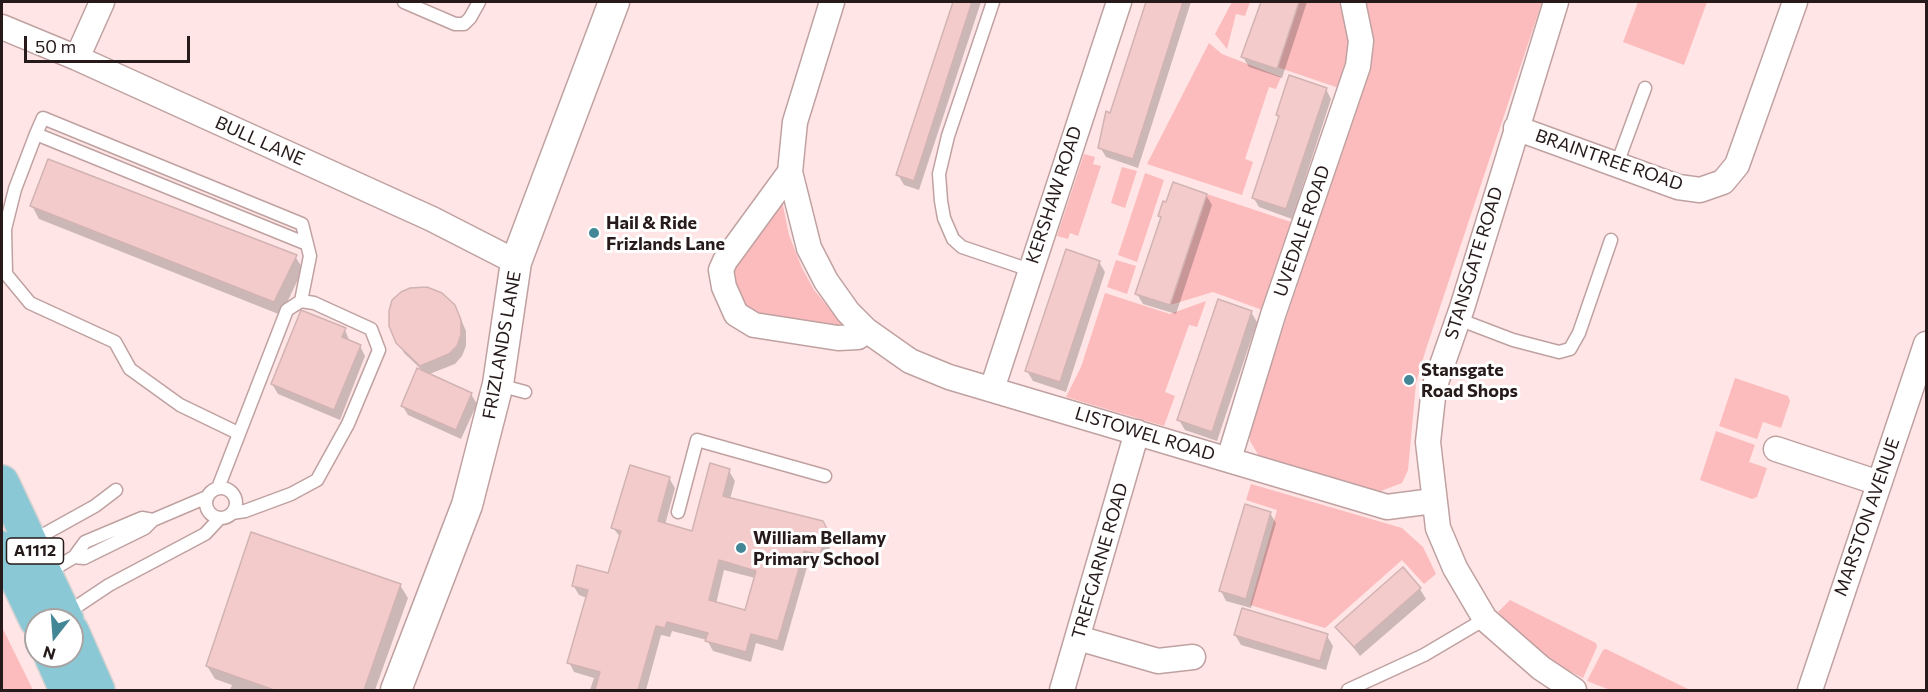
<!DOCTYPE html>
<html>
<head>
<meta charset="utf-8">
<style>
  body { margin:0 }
  #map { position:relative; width:1928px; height:692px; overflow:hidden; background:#ffe5e5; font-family:Commissioner,sans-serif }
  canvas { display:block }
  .frame { position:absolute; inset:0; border:3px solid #261a1a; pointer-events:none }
  .north { position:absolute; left:24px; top:608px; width:60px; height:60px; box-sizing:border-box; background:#fff; border:2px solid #a8a3a3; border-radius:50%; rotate:197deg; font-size:16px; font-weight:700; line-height:24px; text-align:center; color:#261a1a }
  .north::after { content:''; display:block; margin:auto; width:21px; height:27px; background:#438696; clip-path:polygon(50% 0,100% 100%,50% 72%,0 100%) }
  .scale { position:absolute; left:24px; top:36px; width:166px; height:27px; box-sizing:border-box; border:3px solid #261a1a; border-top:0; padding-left:8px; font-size:18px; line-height:21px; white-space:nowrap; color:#261a1a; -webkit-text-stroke:4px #fff; paint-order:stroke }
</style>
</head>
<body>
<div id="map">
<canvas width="1928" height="692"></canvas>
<div class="frame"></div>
<div class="north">N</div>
<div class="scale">50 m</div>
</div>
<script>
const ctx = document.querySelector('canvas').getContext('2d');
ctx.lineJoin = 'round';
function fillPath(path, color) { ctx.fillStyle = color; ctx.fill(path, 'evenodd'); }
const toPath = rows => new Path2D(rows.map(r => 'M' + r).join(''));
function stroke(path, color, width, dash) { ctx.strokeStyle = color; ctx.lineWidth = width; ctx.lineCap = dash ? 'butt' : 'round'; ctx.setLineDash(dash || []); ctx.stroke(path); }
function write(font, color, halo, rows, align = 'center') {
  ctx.font = font + ' Commissioner,sans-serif'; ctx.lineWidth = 6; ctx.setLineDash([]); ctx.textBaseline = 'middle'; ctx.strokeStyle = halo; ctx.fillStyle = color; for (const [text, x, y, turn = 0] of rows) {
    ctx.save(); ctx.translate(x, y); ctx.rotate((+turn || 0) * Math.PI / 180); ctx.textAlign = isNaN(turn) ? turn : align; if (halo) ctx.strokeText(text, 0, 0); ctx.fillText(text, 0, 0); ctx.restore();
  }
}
fillPath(toPath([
  [1232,2,1250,2,1245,16,1236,14,1227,49,1215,34],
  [1299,2,1341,2,1350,44,1349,61,1339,88,1277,67],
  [1364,2,1542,2,1426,349,1416,383,1408,470,1402,483,1373,494,1259,456,1250,441,1250,430,1372,54,1369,18],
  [1638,2,1707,2,1684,65,1623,42],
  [1209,43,1222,54,1281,77,1276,89,1269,87,1245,159,1253,162,1242,195,1147,164],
  [1084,154,1095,157,1093,164,1101,166,1078,236,1070,233,1068,239,1057,236],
  [1122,167,1137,171,1125,208,1111,203],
  [1145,173,1164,180,1137,262,1118,255],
  [1207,194,1294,223,1265,311,1213,292,1170,305],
  [782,201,789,235,802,268,814,290,843,325,841,328,751,315,730,280,731,266],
  [1116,260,1136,266,1127,294,1107,287],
  [1105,293,1170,314,1206,301,1197,327,1189,325,1165,392,1175,396,1164,426,1066,397,1081,367],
  [1735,378,1788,396,1790,401,1781,428,1763,422,1757,439,1719,426],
  [1716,431,1755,445,1749,462,1767,468,1757,497,1752,499,1700,480],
  [1251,484,1402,528,1423,547,1436,574,1424,584,1402,560,1325,628,1250,605,1277,510,1246,500],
  [1510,600,1596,643,1597,647,1583,678,1558,665,1514,629,1498,612],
  [2,627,33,690,2,690],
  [1606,649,1690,690,1610,690,1587,681,1603,650]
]), '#fcbcbd');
fillPath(toPath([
  [954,2,981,2,919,190,904,185,898,175],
  [1148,2,1191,2,1138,168,1106,157,1100,147],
  [1262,2,1307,2,1282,78,1249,67,1243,57],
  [1326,89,1331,99,1292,219,1259,207,1253,197,1280,119,1278,115],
  [1206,195,1212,205,1176,314,1143,304,1137,294,1162,220,1159,216],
  [32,206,295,256,303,269,281,315,39,219],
  [1099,262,1105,272,1066,392,1033,381,1027,371],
  [1251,312,1257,322,1217,441,1185,430,1179,420],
  [460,317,466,331,466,346,462,356,455,364,427,375,471,394,477,404,461,439,408,415,402,405,425,373,404,353,398,342],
  [345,330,350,342,360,346,365,356,340,420,278,394,272,384],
  [729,471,735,481,730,499,822,522,832,540,825,564,809,560,783,651,756,643,751,662,713,651,707,640,672,631,670,637,661,635,646,690,590,690,594,678,574,672,569,662,587,598,579,595,573,585,609,575,621,538,613,528,669,478,675,488,665,525,693,532],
  [724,570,755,578,746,612,716,604],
  [1270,513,1276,523,1251,608,1226,601,1221,591],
  [400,585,408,598,375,690,230,690,232,685,215,679,207,666],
  [1420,589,1426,599,1360,656,1337,627],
  [1235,635,1327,636,1333,646,1326,670,1241,645]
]), '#0003');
const building = toPath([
  [953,2,972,2,914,181,896,175,953,2],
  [1146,2,1183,2,1133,159,1098,148,1106,111,1110,113,1146,2],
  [1261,2,1299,2,1277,69,1241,57,1261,2],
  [1289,75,1327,88,1286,209,1252,198,1279,116,1276,115,1289,75],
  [48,159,297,255,274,302,30,206,48,159],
  [1173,182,1207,194,1170,305,1135,294,1161,217,1158,216,1163,201,1166,202,1173,182],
  [1066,249,1100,261,1060,382,1025,371,1066,249],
  [427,287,442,293,455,305,461,320,461,335,457,346,449,354,420,366,396,343,389,326,389,311,392,300,401,292,410,288,427,287],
  [1218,299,1252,311,1212,432,1177,420,1218,299],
  [301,310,346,328,342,337,361,345,334,410,271,384,301,310],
  [417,368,472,393,456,430,401,406,417,368],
  [710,463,730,469,723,496,823,521,827,529,820,555,804,551,778,641,751,634,746,652,705,641,708,633,667,622,665,628,656,626,638,690,595,690,600,672,567,663,588,590,572,586,577,565,608,573,621,531,611,528,630,465,670,477,658,521,692,531,710,463],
  [719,560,756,571,745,610,709,600,719,560],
  [1245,504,1271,512,1246,599,1219,591,1245,504],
  [251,532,401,584,364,690,274,690,206,666,251,532],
  [1403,567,1421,588,1354,647,1335,627,1403,567],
  [1242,608,1328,634,1320,661,1234,635,1242,608]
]);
fillPath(building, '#f4cbcb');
stroke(building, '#d2b3b3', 1.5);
const service = toPath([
  [404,2,455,24,464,24,470,18,479,2],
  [993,2,948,136,939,174,941,201,944,218,953,239,962,247,1030,270],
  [36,134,43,118,302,224,310,256,301,301],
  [1617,164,1645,88],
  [1458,319,1513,340,1559,352,1570,349,1579,333,1611,240],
  [499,385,525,392],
  [238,433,180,405,130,369,115,342,30,303,6,274,5,229,15,189,36,134,307,244],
  [218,488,287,310,301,301,314,303,371,329,379,350,348,424,317,480,291,494,245,511,232,513],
  '206 503a15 15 0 1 1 30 0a15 15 0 1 1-30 0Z',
  [678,512,697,440,825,476],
  [32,541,95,506,116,490],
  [74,557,84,558,145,528,153,520],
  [47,573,74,557,85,542,142,518,153,520,207,497],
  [67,613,109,585,205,534,220,518],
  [1348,690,1424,655,1485,619]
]);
const minor = toPath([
  [832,2,795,122,790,172,809,248,826,281,848,312,866,330,910,361,949,377,1387,507,1433,501],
  [1556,2,1462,308,1434,388,1428,442,1438,528,1455,568,1485,619,1541,668,1574,690],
  [2,27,77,58,432,219,516,262],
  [77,58,102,2],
  [1516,128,1678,187,1700,190,1723,182,1737,165,1795,2],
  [790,172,725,261,721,270,724,287,736,314,754,325,838,338,858,337,866,330],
  [992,389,1119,2],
  [1776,449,1879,483],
  [1229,459,1273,315,1358,66,1361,41,1353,2],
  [1078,638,1158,661,1193,657],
  [1062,690,1137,432],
  [1810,690,1926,344]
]);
const tertiary = toPath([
  [396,690,467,505,498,384,516,262,614,2]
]);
const primary = toPath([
  [2,482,67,620],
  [2,548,36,620],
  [72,631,98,690],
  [51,656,66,690]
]);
stroke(service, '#c0a1a1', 15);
stroke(minor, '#c0a1a1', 27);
stroke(tertiary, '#c0a1a1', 33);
stroke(primary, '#d4d1d1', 36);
stroke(service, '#fff', 12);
stroke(minor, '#fff', 24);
stroke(tertiary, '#fff', 30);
stroke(primary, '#8bc8d6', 33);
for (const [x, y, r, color] of [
  [594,233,6,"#438696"],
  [1409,380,6,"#438696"],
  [741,548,6,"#438696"]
]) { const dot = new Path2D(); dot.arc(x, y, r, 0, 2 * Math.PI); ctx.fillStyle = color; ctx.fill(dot); stroke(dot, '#fff', 2); }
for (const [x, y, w] of [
  [35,551,57]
]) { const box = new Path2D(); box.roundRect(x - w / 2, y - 13, w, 26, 4.5); ctx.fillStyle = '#fff'; ctx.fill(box); stroke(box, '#261a1a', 1.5); }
write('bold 16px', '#261a1a', null, [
  ["A1112",35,551]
]);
write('18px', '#261a1a', '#fff', [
  ["BULL LANE",260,141,24],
  ["BRAINTREE ROAD",1609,160,19],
  ["KERSHAW ROAD",1054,195,-72],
  ["UVEDALE ROAD",1302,231,-71],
  ["STANSGATE ROAD",1474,263,-73],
  ["FRIZLANDS LANE",502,345,-80],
  ["LISTOWEL ROAD",1145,434,17],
  ["MARSTON AVENUE",1867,517,-71],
  ["TREFGARNE ROAD",1100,561,-74]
]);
write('bold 18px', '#261a1a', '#fff', [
  ["Hail & Ride",606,223],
  ["Frizlands Lane",606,244],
  ["Stansgate",1421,370],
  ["Road Shops",1421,391],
  ["William Bellamy",753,538],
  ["Primary School",753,559]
], 'left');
</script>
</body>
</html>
